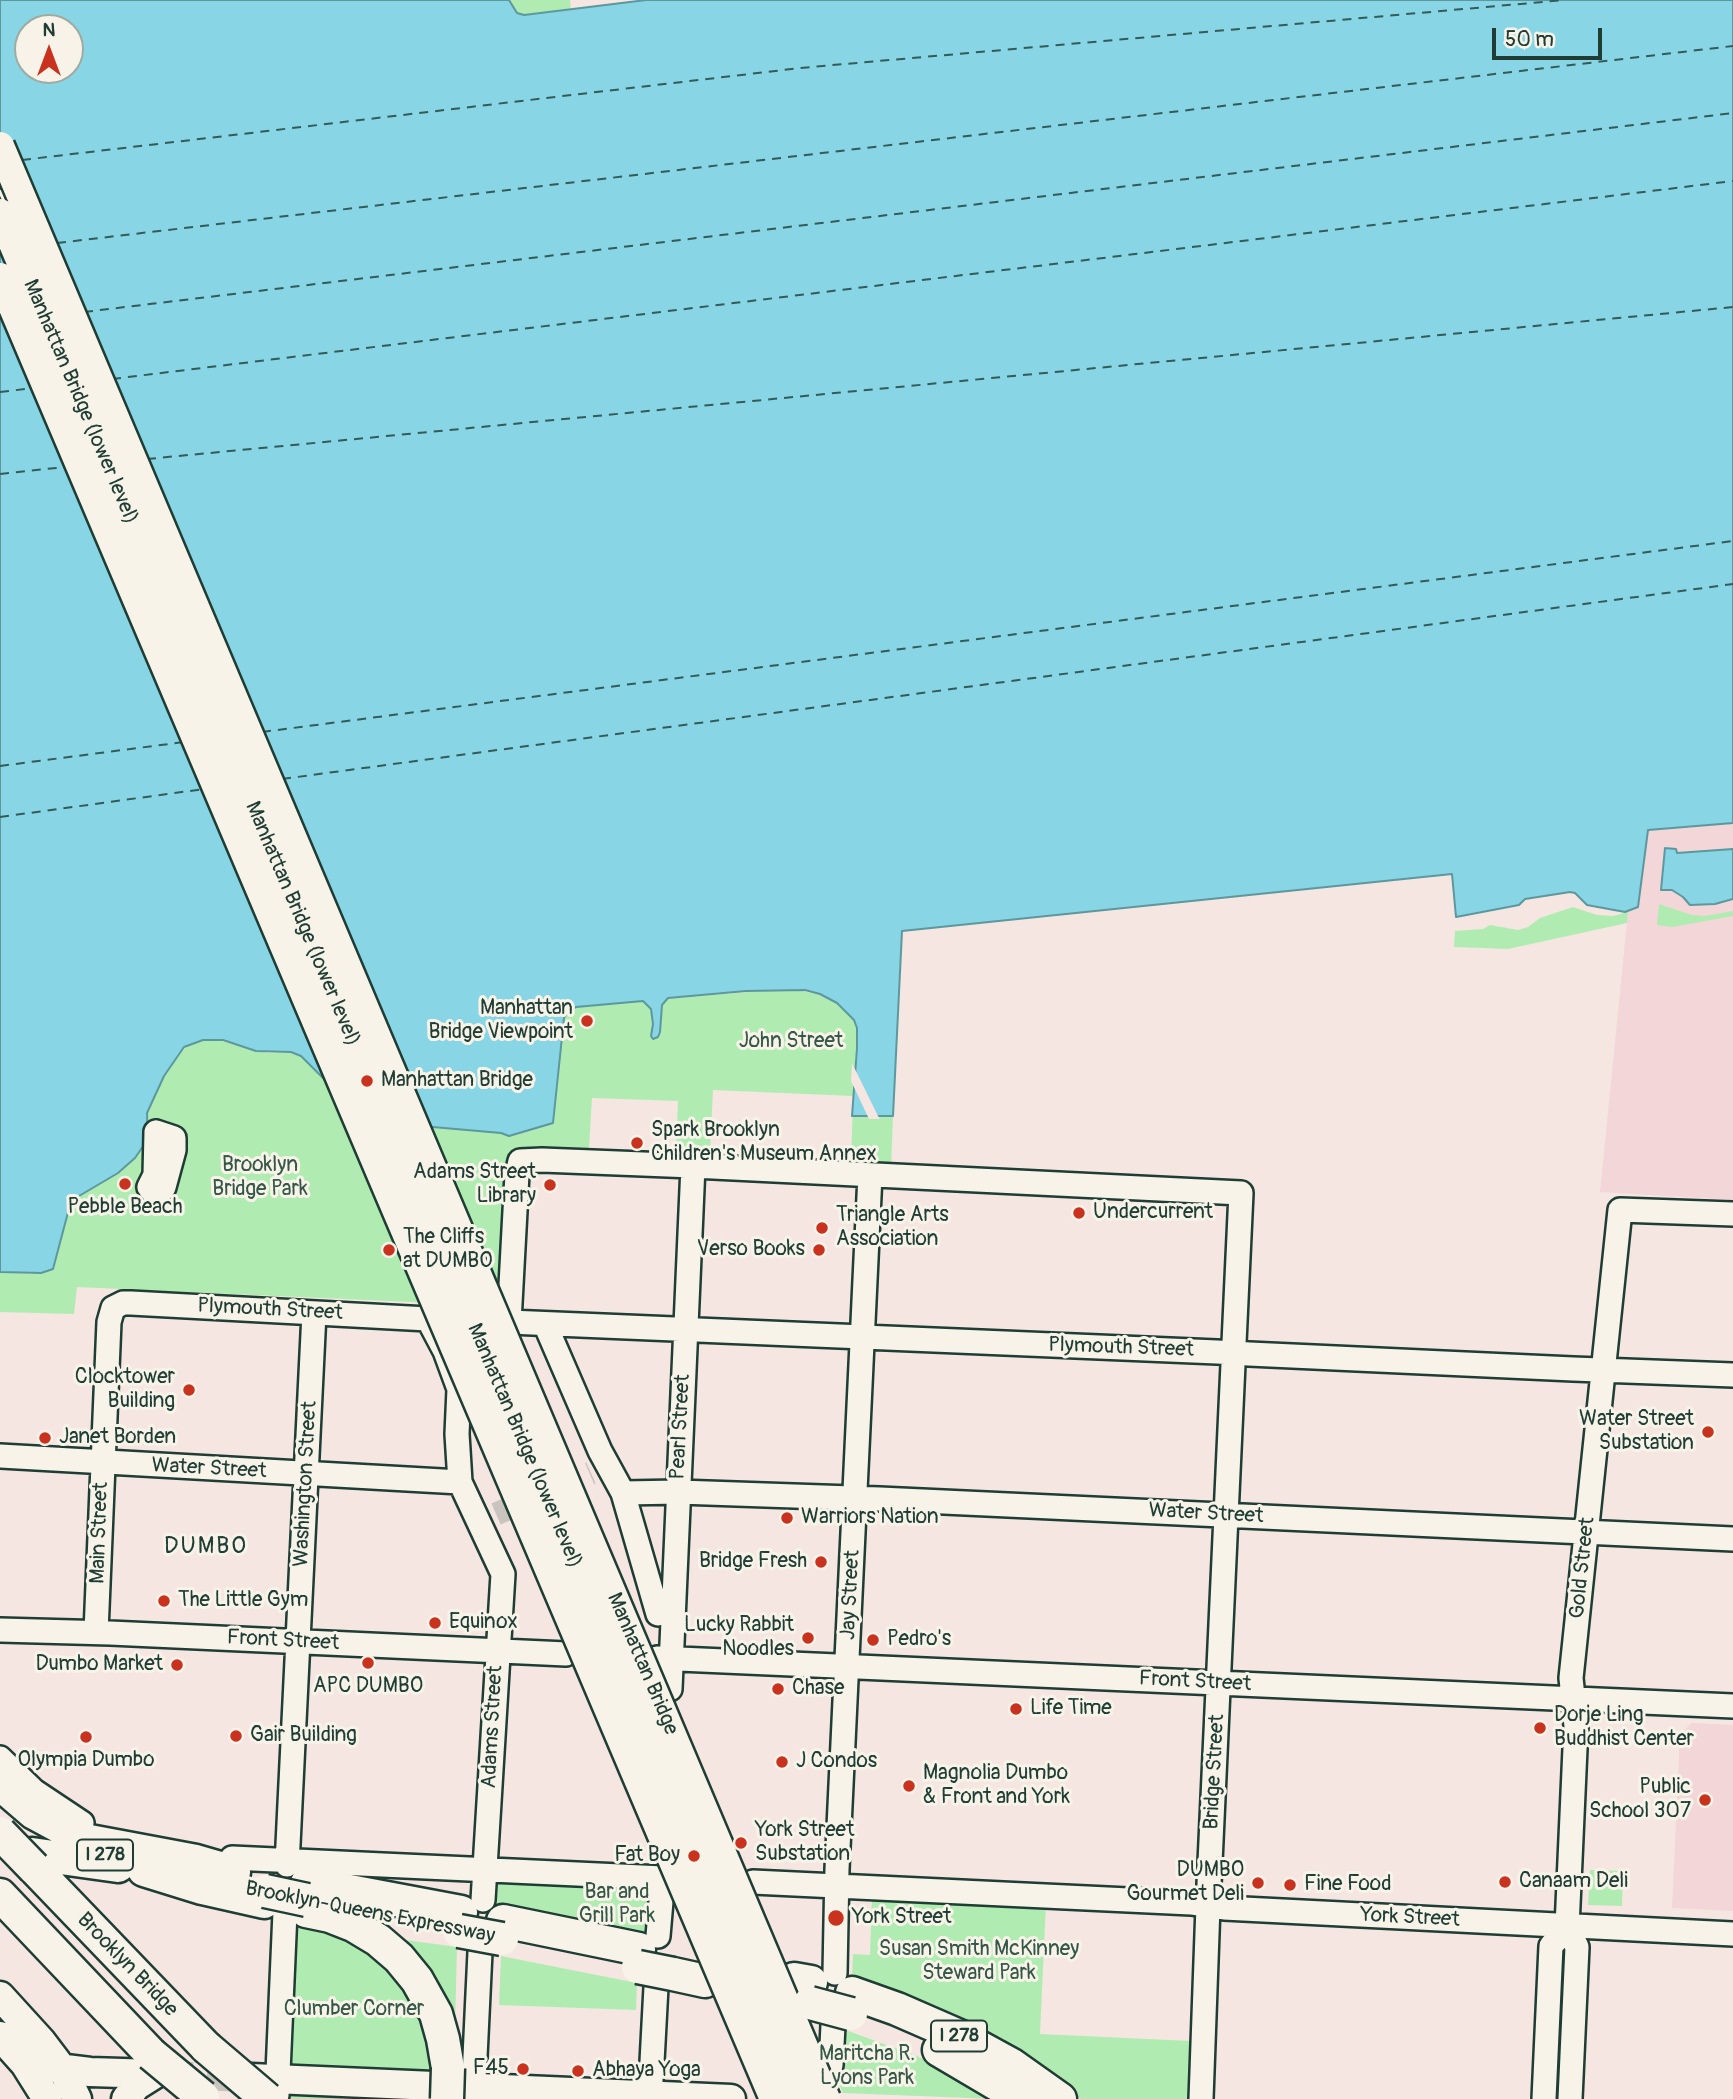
<!DOCTYPE html>
<html>
<head>
<meta charset="utf-8">
<style>
  body { margin:0 }
  #map { position:relative; width:1733px; height:2099px; overflow:hidden; background:#f5e6e1; font-family:Pangolin,sans-serif }
  canvas { display:block }
  .north { position:absolute; left:14px; top:14px; width:70px; height:70px; box-sizing:border-box; background:#f7f3e8; border:2px solid #a1aaa0; border-radius:50%; rotate:0deg; font-size:19px; font-weight:700; line-height:28px; text-align:center; color:#1f3d34 }
  .north::after { content:''; display:block; margin:auto; width:24px; height:32px; background:#c8321e; clip-path:polygon(50% 0,100% 100%,50% 72%,0 100%) }
  .scale { position:absolute; left:1492px; top:28px; width:110px; height:32px; box-sizing:border-box; border:4px solid #1f3d34; border-top:0; padding-left:9px; font-size:21px; line-height:24px; white-space:nowrap; color:#1f3d34; -webkit-text-stroke:5px #f7f3e8; paint-order:stroke }
</style>
</head>
<body>
<div id="map">
<canvas width="1733" height="2099"></canvas>
<div class="north">N</div>
<div class="scale">50 m</div>
</div>
<script>
const ctx = document.querySelector('canvas').getContext('2d');
ctx.lineJoin = 'round';
function fillPath(path, color) { ctx.fillStyle = color; ctx.fill(path, 'evenodd'); }
const toPath = rows => new Path2D(rows.map(r => 'M' + r).join(''));
function stroke(path, color, width, dash) { ctx.strokeStyle = color; ctx.lineWidth = width; ctx.lineCap = dash ? 'butt' : 'round'; ctx.setLineDash(dash || []); ctx.stroke(path); }
function write(font, color, halo, rows, align = 'center') {
  ctx.font = font + ' Pangolin,sans-serif'; ctx.lineWidth = 6; ctx.setLineDash([]); ctx.textBaseline = 'middle'; ctx.strokeStyle = halo; ctx.fillStyle = color; for (const [text, x, y, turn = 0] of rows) {
    ctx.save(); ctx.translate(x, y); ctx.rotate((+turn || 0) * Math.PI / 180); ctx.textAlign = isNaN(turn) ? turn : align; if (halo) ctx.strokeText(text, 0, 0); ctx.fillText(text, 0, 0); ctx.restore();
  }
}
fillPath(toPath([
  [1733,823,1733,1200,1600,1192,1628,912,1638,907,1648,830],
  [1692,1723,1733,1725,1733,1911,1672,1908,1680,1734]
]), '#f2d6d8');
fillPath(toPath([
  [509,0,570,0,571,10,524,15,517,14],
  [1659,904,1692,915,1705,916,1733,911,1733,916,1672,927,1657,925],
  [1573,907,1597,915,1613,916,1628,912,1627,923,1508,949,1454,947,1455,931,1483,929,1490,925,1518,930,1528,927,1540,918],
  [786,989,820,994,837,1003,854,1020,857,1028,857,1048,878,1116,893,1116,891,1169,851,1166,853,1096,713,1090,710,1153,676,1151,678,1101,592,1098,589,1148,531,1148,523,1150,507,1165,504,1180,500,1306,77,1287,74,1314,0,1312,0,1272,31,1274,53,1269,70,1205,74,1199,118,1173,148,1126,147,1113,164,1076,179,1053,191,1043,214,1039,268,1053,291,1052,301,1056,325,1080,436,1128,501,1133,553,1123,564,1018,568,1011,576,1006],
  [1590,1870,1623,1871,1622,1906,1588,1905],
  [497,1882,648,1887,650,1891,648,1934,494,1903],
  [872,1895,1046,1903,1040,2034,1191,2041,1189,2099,1081,2099,1054,2079,852,1978,853,1954,870,1955],
  [297,1915,331,1923,411,1980,442,2075,292,2066],
  [391,1938,457,1947,454,2067],
  [501,1956,637,1983,636,2010,499,2005],
  [840,2028,917,2056,994,2099,843,2093,839,2084],
  [290,2093,441,2099,289,2099]
]), '#b0ecb1');
const water = toPath([
  [0,0,509,0,517,13,524,15,646,0,1733,0,1733,823,1648,830,1638,907,1625,912,1587,905,1575,893,1570,892,1525,899,1519,905,1456,917,1452,874,902,931,893,1116,852,1116,857,1048,857,1028,854,1020,837,1003,820,994,805,990,746,991,668,998,662,1005,660,1032,658,1037,653,1039,651,1036,653,1024,651,1009,643,1001,576,1007,568,1011,564,1018,553,1123,509,1136,501,1133,421,1126,325,1080,301,1056,291,1052,256,1051,223,1040,203,1040,184,1047,164,1076,147,1113,148,1139,135,1158,118,1173,74,1199,70,1205,53,1269,41,1273,0,1272,0,0],
  [28,28,70,28,70,70,28,70,28,28],
  [1665,848,1676,849,1677,853,1733,849,1733,899,1715,904,1690,905,1683,897,1672,890,1661,890,1665,848]
]);
fillPath(water, '#87d5e5');
stroke(water, '#5d989e', 2);
fillPath(toPath([
  [852,1063,878,1116,880,1119,869,1119,851,1081]
]), '#f5e6e1');
stroke(toPath([
  [22,160,800,68,1565,0],
  [57,243,1733,46],
  [84,312,1733,113],
  [112,379,1733,181],
  [0,392,34,388],
  [147,459,1733,307],
  [0,474,65,467],
  [262,732,1733,541],
  [0,766,184,742],
  [282,779,1733,584],
  [0,817,204,789]
]), '#345b57', 2, [9, 7]);
stroke(toPath([
  [496,1514,591,1473]
]), '#cac4be', 23, [23, 11]);
stroke(toPath([
  [165,2075,251,2078]
]), '#cac4be', 28, [28, 14]);
const minor = toPath([
  [156,1132,174,1138,174,1150,164,1187,162,1190,153,1192,149,1187,155,1175,156,1132],
  [545,1324,600,1451,623,1493,658,1614],
  [0,1456,460,1482],
  [623,1493,679,1492,880,1499,1733,1539],
  [0,1630,110,1633,566,1654],
  [96,1632,109,1322,113,1308,123,1303,131,1303,428,1319,445,1351,459,1389,457,1434,460,1482,503,1574,483,1900],
  [657,1658,1733,1706],
  [670,1689,693,1166],
  [0,1758,34,1791,82,1823],
  [232,1858,663,1878,658,1936],
  [287,1865,314,1313],
  [753,1882,1191,1903,1224,1908,1733,1934],
  [835,1973,837,1869,870,1175],
  [831,2065,833,2025],
  [277,2095,285,1912],
  [473,2099,480,1952],
  [650,2099,656,1987],
  [1201,2099,1208,1906,1233,1364,1234,1353,1234,1343,1241,1193,693,1166,542,1160,520,1161,517,1174,509,1322,1217,1352,1234,1353,1249,1354,1573,1369,1733,1375],
  [1544,2099,1551,1946,1567,1927],
  [1570,2099,1577,1947,1567,1927,1576,1726,1571,1678,1620,1210,1733,1214]
]);
const major = toPath([
  [0,1996,41,2041,63,2070,77,2099],
  [0,2036,25,2064,47,2099],
  [25,2064,90,2072,155,2074],
  [251,2078,731,2099],
  [126,2099,136,2086,155,2074]
]);
const highway = toPath([
  [0,1784,34,1813,84,1840,196,1861,234,1872],
  [32,1854,118,1866],
  [34,1868,206,2047],
  [144,1870,202,1888,264,1902],
  [307,1883,461,1912],
  [0,1895,151,2054],
  [306,1911,330,1916,353,1925,378,1940,399,1958,417,1980,436,2014,443,2039,448,2068],
  [503,1921,639,1949],
  [673,1974,705,1981],
  [794,1979,811,1982],
  [852,1993,897,2009,959,2036,1012,2065,1060,2099],
  [939,2050,1022,2099]
]);
stroke(minor, '#1f3d34', 28);
stroke(major, '#1f3d34', 33);
stroke(highway, '#1f3d34', 37);
stroke(minor, '#f7f3e8', 23);
stroke(major, '#f7f3e8', 28);
stroke(highway, '#f7f3e8', 32);
const rail = toPath([
  [0,161,819,2099],
  [0,190,76,367],
  [0,241,791,2099]
]);
stroke(rail, '#1f3d34', 7);
stroke(rail, '#f7f3e8', 4.5, [13]);
const majorBridge = toPath([
  [0,146,826,2099],
  [0,213,801,2099],
  [0,277,774,2099]
]);
const highwayBridge = toPath([
  [0,1833,34,1868],
  [265,1891,307,1900],
  [459,1931,502,1939],
  [638,1967,673,1974],
  [810,2003,851,2014],
  [206,2047,267,2099],
  [151,2054,203,2097],
  [447,2099,448,2068]
]);
stroke(majorBridge, '#1f3d34', 33, []);
stroke(highwayBridge, '#1f3d34', 37, []);
stroke(majorBridge, '#f7f3e8', 28);
stroke(highwayBridge, '#f7f3e8', 32);
for (const [x, y, r, color] of [
  [587,1021,7,"#c8321e"],
  [367,1081,7,"#c8321e"],
  [637,1143,7,"#c8321e"],
  [125,1184,7,"#c8321e"],
  [550,1185,7,"#c8321e"],
  [1079,1213,7,"#c8321e"],
  [822,1228,7,"#c8321e"],
  [389,1250,7,"#c8321e"],
  [819,1250,7,"#c8321e"],
  [189,1390,7,"#c8321e"],
  [1708,1432,7,"#c8321e"],
  [45,1438,7,"#c8321e"],
  [787,1518,7,"#c8321e"],
  [821,1562,7,"#c8321e"],
  [164,1601,7,"#c8321e"],
  [435,1623,7,"#c8321e"],
  [808,1638,7,"#c8321e"],
  [873,1640,7,"#c8321e"],
  [368,1663,7,"#c8321e"],
  [177,1665,7,"#c8321e"],
  [778,1689,7,"#c8321e"],
  [1016,1709,7,"#c8321e"],
  [1540,1728,7,"#c8321e"],
  [236,1736,7,"#c8321e"],
  [86,1737,7,"#c8321e"],
  [782,1762,7,"#c8321e"],
  [909,1786,7,"#c8321e"],
  [1705,1800,7,"#c8321e"],
  [741,1843,7,"#c8321e"],
  [694,1856,7,"#c8321e"],
  [1505,1882,7,"#c8321e"],
  [1258,1883,7,"#c8321e"],
  [1290,1885,7,"#c8321e"],
  [836,1918,9,"#c8321e"],
  [523,2069,7,"#c8321e"],
  [578,2071,7,"#c8321e"]
]) { const dot = new Path2D(); dot.arc(x, y, r, 0, 2 * Math.PI); ctx.fillStyle = color; ctx.fill(dot); stroke(dot, '#f7f3e8', 2.5); }
for (const [x, y, w] of [
  [105,1855,56],
  [959,2036,56]
]) { const box = new Path2D(); box.roundRect(x - w / 2, y - 15.5, w, 31, 5); ctx.fillStyle = '#f7f3e8'; ctx.fill(box); stroke(box, '#1f3d34', 2); }
write('bold 19px', '#1f3d34', null, [
  ["I 278",105,1855],
  ["I 278",959,2036]
]);
write('21px', '#1f3d34', '#f7f3e8', [
  ["Manhattan Bridge (lower level)",80,402,67],
  ["Manhattan Bridge (lower level)",302,924,67],
  ["Plymouth Street",270,1310,3],
  ["Plymouth Street",1121,1348,2],
  ["Pearl Street",681,1427,-87],
  ["Manhattan Bridge (lower level)",524,1446,67],
  ["Water Street",209,1469,3],
  ["Washington Street",306,1484,-87],
  ["Water Street",1206,1514,3],
  ["Main Street",100,1533,-88],
  ["Gold Street",1583,1568,-84],
  ["Jay Street",851,1595,-87],
  ["Front Street",283,1641,3],
  ["Manhattan Bridge",642,1664,67],
  ["Front Street",1195,1682,3],
  ["Adams Street",493,1727,-87],
  ["Bridge Street",1215,1772,-87],
  ["Brooklyn-Queens Expressway",370,1913,11],
  ["York Street",1410,1918,3],
  ["Brooklyn Bridge",127,1965,46]
]);
write('21px', '#1f3d34', '#f7f3e8', [
  ["Manhattan",573,1009,"right"],
  ["Bridge Viewpoint",573,1033,"right"],
  ["Manhattan Bridge",381,1081],
  ["Spark Brooklyn",651,1131],
  ["Children's Museum Annex",651,1155],
  ["Adams Street",536,1173,"right"],
  ["Library",536,1197,"right"],
  ["Pebble Beach",125,1208,"center"],
  ["Undercurrent",1093,1213],
  ["Triangle Arts",836,1216],
  ["Association",836,1240],
  ["The Cliffs",403,1238],
  ["at DUMBO",403,1262],
  ["Verso Books",805,1250,"right"],
  ["Clocktower",175,1378,"right"],
  ["Building",175,1402,"right"],
  ["Water Street",1694,1420,"right"],
  ["Substation",1694,1444,"right"],
  ["Janet Borden",59,1438],
  ["Warriors Nation",801,1518],
  ["Bridge Fresh",807,1562,"right"],
  ["The Little Gym",178,1601],
  ["Equinox",449,1623],
  ["Lucky Rabbit",794,1626,"right"],
  ["Noodles",794,1650,"right"],
  ["Pedro's",887,1640],
  ["Dumbo Market",163,1665,"right"],
  ["APC DUMBO",368,1687,"center"],
  ["Chase",792,1689],
  ["Life Time",1030,1709],
  ["Dorje Ling",1554,1716],
  ["Buddhist Center",1554,1740],
  ["Gair Building",250,1736],
  ["Olympia Dumbo",86,1761,"center"],
  ["J Condos",796,1762],
  ["Magnolia Dumbo",923,1774],
  ["& Front and York",923,1798],
  ["Public",1691,1788,"right"],
  ["School 307",1691,1812,"right"],
  ["York Street",755,1831],
  ["Substation",755,1855],
  ["Fat Boy",680,1856,"right"],
  ["DUMBO",1244,1871,"right"],
  ["Gourmet Deli",1244,1895,"right"],
  ["Canaam Deli",1519,1882],
  ["Fine Food",1304,1885],
  ["York Street",852,1918],
  ["F45",509,2069,"right"],
  ["Abhaya Yoga",592,2071]
], 'left');
write('21px', '#355747', '#f7f3e8', [
  ["John Street",791,1042],
  ["Brooklyn",260,1166],
  ["Bridge Park",260,1190],
  ["Bar and",617,1893],
  ["Grill Park",617,1917],
  ["Susan Smith McKinney",979,1950],
  ["Steward Park",979,1974],
  ["Clumber Corner",354,2010],
  ["Maritcha R.",867,2055],
  ["Lyons Park",867,2079]
]);
ctx.letterSpacing = '2px';
write('23px', '#1f3d34', '#f7f3e8', [
  ["DUMBO",206,1547]
]);
ctx.letterSpacing = '0px';
</script>
</body>
</html>
